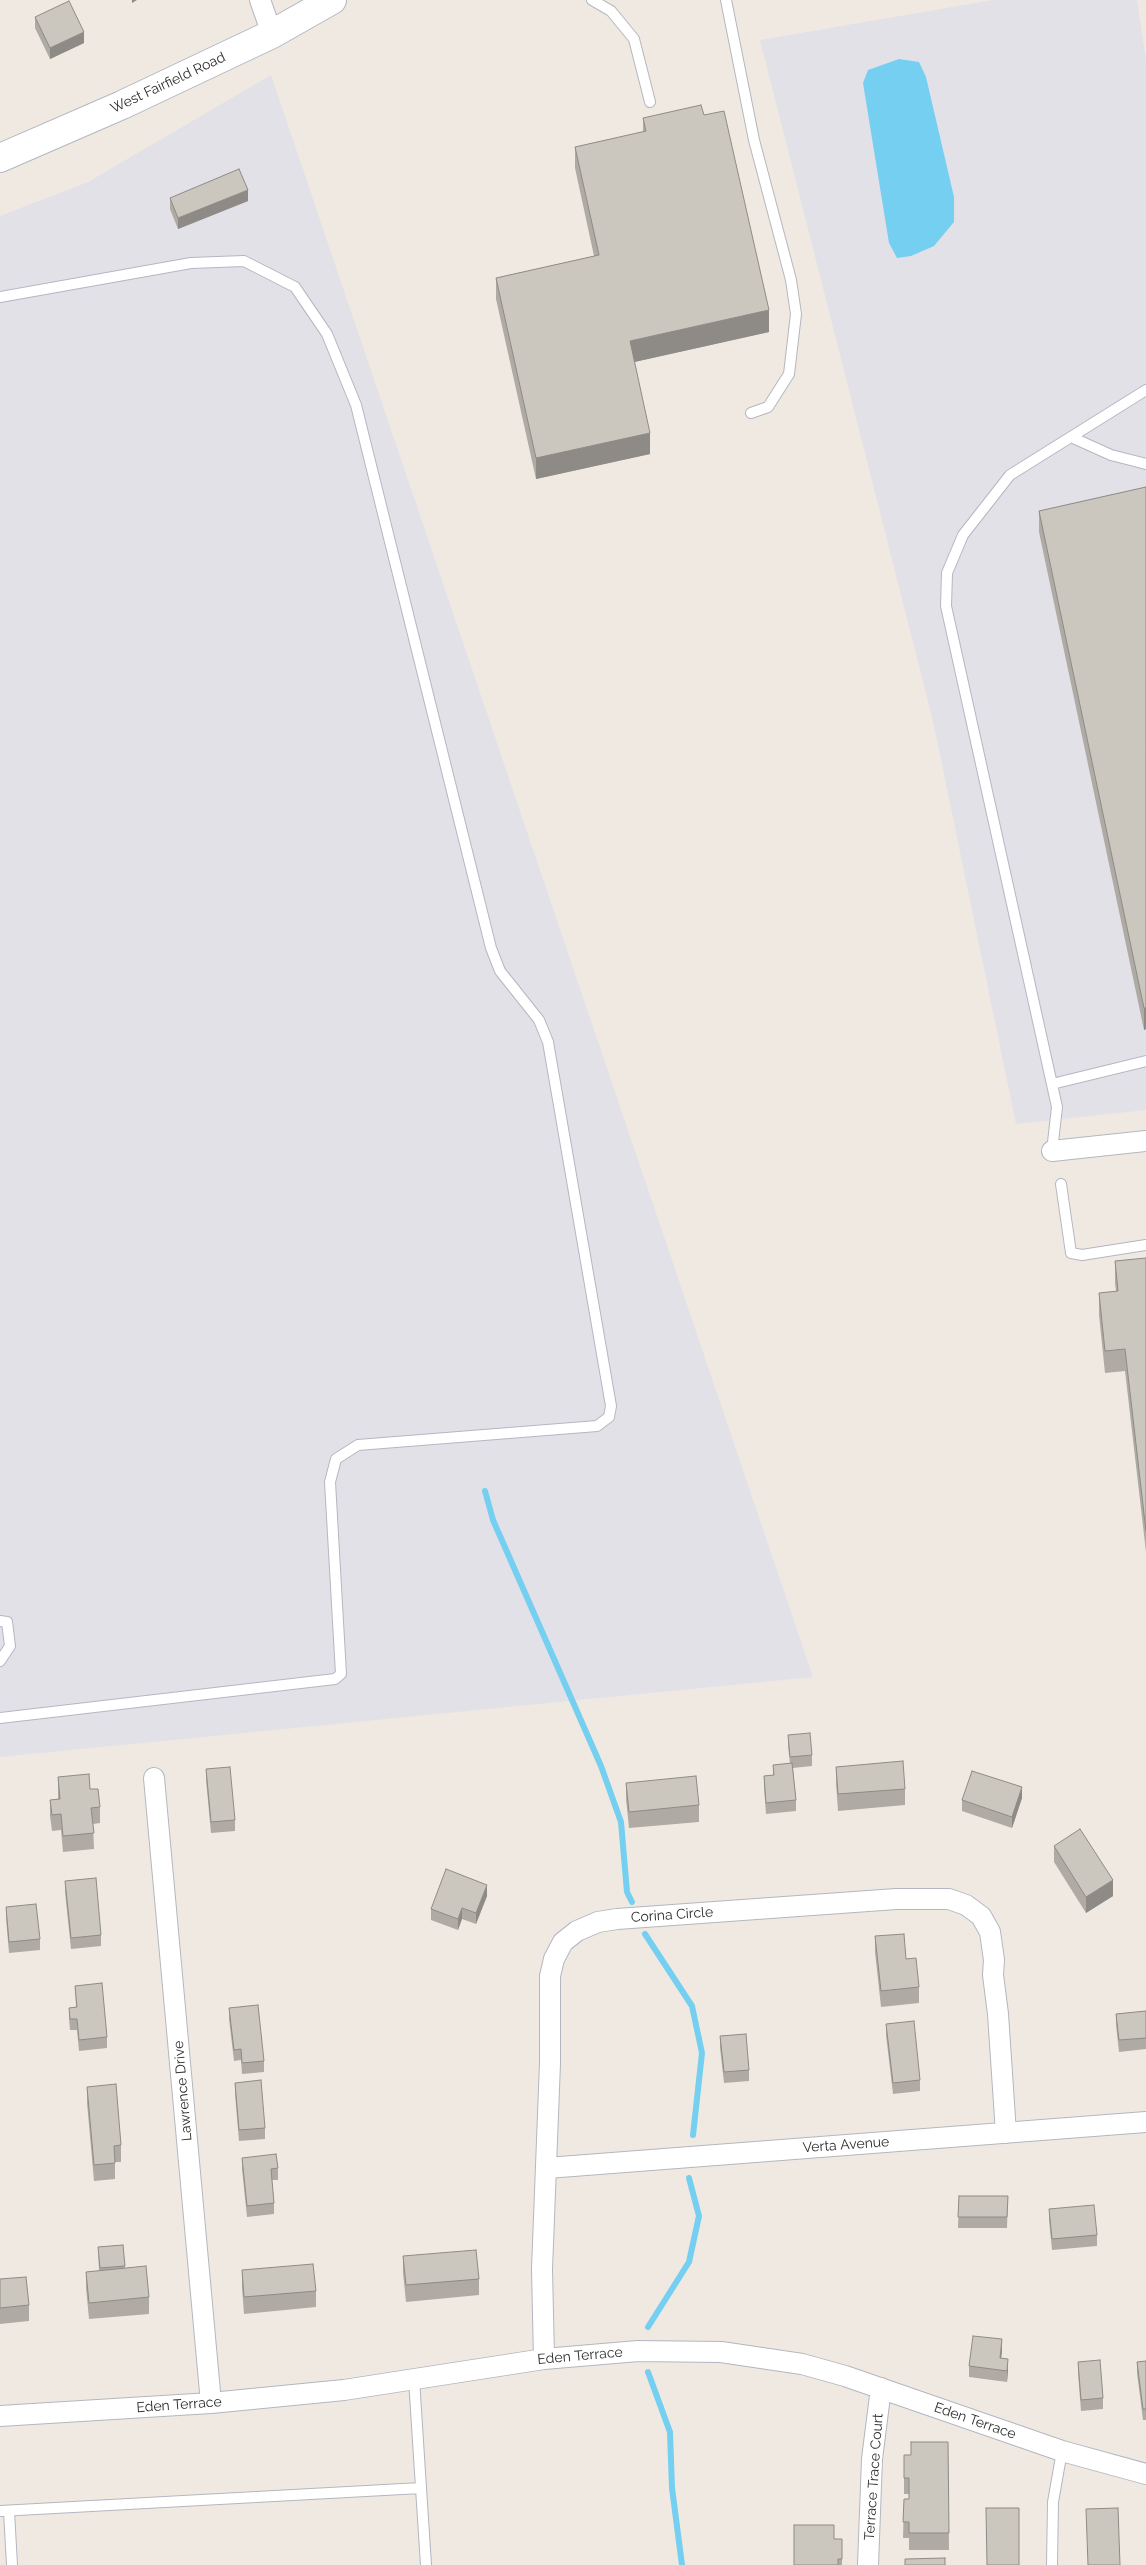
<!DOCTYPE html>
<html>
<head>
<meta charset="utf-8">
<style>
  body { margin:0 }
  canvas { display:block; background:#efe9e1 }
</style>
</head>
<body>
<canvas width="1146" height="2565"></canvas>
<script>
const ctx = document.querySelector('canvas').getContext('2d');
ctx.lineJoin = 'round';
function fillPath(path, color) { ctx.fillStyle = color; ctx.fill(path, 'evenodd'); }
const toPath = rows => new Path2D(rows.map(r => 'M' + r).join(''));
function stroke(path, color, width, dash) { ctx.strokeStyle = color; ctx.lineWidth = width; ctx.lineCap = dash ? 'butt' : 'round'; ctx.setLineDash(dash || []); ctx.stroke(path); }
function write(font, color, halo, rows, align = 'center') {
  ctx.font = font + ' Raleway,sans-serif'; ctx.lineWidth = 5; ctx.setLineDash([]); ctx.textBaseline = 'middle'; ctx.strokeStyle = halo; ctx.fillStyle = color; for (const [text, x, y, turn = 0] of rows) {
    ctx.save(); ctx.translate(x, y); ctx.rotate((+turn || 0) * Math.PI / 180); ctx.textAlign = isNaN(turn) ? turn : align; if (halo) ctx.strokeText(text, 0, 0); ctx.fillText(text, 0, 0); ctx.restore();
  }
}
fillPath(toPath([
  [993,0,1137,0,1146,60,1146,1110,1016,1124,933,721,760,40],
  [271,75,813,1677,0,1757,0,216,88,182]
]), '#e3e1e8');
fillPath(toPath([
  [899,59,919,62,926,77,954,197,954,222,934,246,911,256,897,258,889,243,863,83,868,70]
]), '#75cff0');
stroke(toPath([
  [485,1491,493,1520,601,1766,621,1822,627,1892,632,1902],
  [645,1934,692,2006,702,2053,693,2135],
  [648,2327,689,2262,699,2216,689,2178],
  [648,2372,670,2432,672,2488,682,2565]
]), '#75cff0', 6);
const lane = toPath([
  [592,0,611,11,634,39,650,102],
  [726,0,754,140,791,280,796,314,789,374,768,407,751,413],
  [0,297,191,263,244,261,295,287,327,334,356,405,491,948,500,971,539,1020,548,1042,611,1406,609,1417,597,1426,358,1445,336,1459,330,1482,341,1674,335,1679,0,1718],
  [1071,437,1111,455,1146,464],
  [1052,1084,1146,1061],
  [1052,1151,1057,1107,946,606,947,573,963,535,1010,475,1146,390],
  [1061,1184,1071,1253,1082,1255,1146,1245],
  [0,1621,7,1622,10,1646,0,1661],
  [421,2488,426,2565],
  [0,2511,421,2488,414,2379],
  [9,2511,12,2565],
  [1052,2565,1053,2502,1062,2451]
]);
const street = toPath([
  [260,0,272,34],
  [1052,1151,1146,1141],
  [154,1778,211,2403],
  [547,2168,1146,2122],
  [544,2359,542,2269,550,2063,550,1976,554,1959,563,1942,577,1931,598,1922,617,1919,896,1899,949,1899,966,1905,981,1916,990,1932,994,1960,993,1975,998,2014,1006,2133],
  [0,2416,211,2403,344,2390,544,2359,638,2351,721,2352,802,2364,845,2376,1062,2451,1146,2474],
  [868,2565,872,2459,881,2388]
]);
const secondary = toPath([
  [0,158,122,105,272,34,332,0]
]);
stroke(lane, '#b4b7c1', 12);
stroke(street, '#b4b7c1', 22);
stroke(secondary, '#b4b7c1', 30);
stroke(lane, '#fff', 10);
stroke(street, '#fff', 20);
stroke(secondary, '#fff', 28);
fillPath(toPath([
  [35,17,84,43,50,59,35,28],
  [704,115,769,332,634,362,650,454,536,479,496,299,496,278,594,256,575,168,575,147,643,132,643,118],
  [170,198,248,201,178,229,170,209],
  [1146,487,1146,1029,1144,1030,1039,532,1039,511],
  [1146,1258,1146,1552,1125,1371,1105,1373,1099,1315,1099,1293,1116,1291,1115,1283,1115,1261],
  [788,1735,812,1755,812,1766,793,1768,796,1800,796,1811,766,1814,764,1787,764,1776,773,1775,773,1765,790,1764,788,1746],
  [836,1767,905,1789,905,1805,838,1811,836,1783],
  [206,1769,235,1820,235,1831,211,1833,206,1780],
  [58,1777,90,1789,100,1807,100,1823,93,1824,94,1849,63,1852,61,1830,52,1831,50,1816,50,1800,58,1799],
  [626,1783,699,1805,699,1822,629,1828,626,1799],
  [1022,1798,1012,1828,962,1811,962,1800],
  [1054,1846,1113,1896,1086,1913,1054,1862],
  [65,1881,101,1935,101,1946,71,1949,65,1892],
  [487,1896,476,1924,462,1919,458,1930,431,1920,431,1909],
  [6,1907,40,1939,40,1950,9,1953,6,1918],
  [875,1936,919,1987,919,2003,881,2007,875,1952],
  [75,1986,107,2037,107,2048,79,2051,77,2030,70,2030,69,2019,69,2008,76,2007],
  [229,2008,264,2061,264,2072,242,2074,241,2060,234,2061,229,2019],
  [1146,2011,1146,2049,1119,2052,1116,2025,1116,2014],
  [886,2024,920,2080,920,2091,893,2094,886,2035],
  [720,2036,749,2070,749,2081,724,2083,720,2048],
  [235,2083,265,2128,265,2139,239,2141,235,2094],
  [87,2087,121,2145,121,2162,115,2162,115,2179,94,2181,87,2103],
  [242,2158,278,2168,278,2180,272,2180,274,2203,274,2214,247,2217,242,2169],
  [959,2196,1008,2196,1007,2228,958,2228],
  [1049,2209,1097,2235,1097,2246,1052,2250,1049,2220],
  [123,2245,125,2268,149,2297,149,2314,89,2319,86,2288,86,2272,99,2271,98,2247],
  [403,2256,479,2279,479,2295,406,2302,403,2273],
  [242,2270,316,2291,316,2307,244,2314,242,2287],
  [0,2279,29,2305,29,2321,0,2324],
  [1002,2350,1001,2358,1008,2370,1007,2382,969,2377,969,2366],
  [1146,2361,1146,2420,1143,2420,1137,2373,1137,2362],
  [1078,2362,1103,2398,1103,2409,1081,2411,1078,2373],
  [948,2442,949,2550,909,2550,909,2538,903,2538,904,2499,909,2499,909,2494,904,2494,904,2455,911,2455],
  [834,2539,842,2539,842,2565,794,2565]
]), '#afaba4');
fillPath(toPath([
  [132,0,137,0,132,3],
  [84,32,84,43,50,59,50,48],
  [248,190,248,201,178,229,178,218],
  [769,310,769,332,630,363,630,341],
  [650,433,650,454,536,479,536,458],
  [1144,1008,1146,1008,1146,1029,1144,1030],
  [1022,1787,1022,1798,1012,1828,1012,1817],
  [1113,1880,1113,1896,1086,1913,1086,1897],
  [487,1885,487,1896,476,1924,476,1913],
  [462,1908,462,1919,458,1930,458,1919],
  [1002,2339,1002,2350,1000,2369,1000,2358],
  [1008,2359,1008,2370,1007,2382,1007,2371]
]), '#8e8b86');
const building = toPath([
  [69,1,84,32,50,48,35,17,69,1],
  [701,105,704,115,724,111,769,310,630,341,650,433,536,458,496,278,599,255,575,147,646,131,643,118,701,105],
  [239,169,248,190,178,218,170,198,239,169],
  [1146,487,1146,1008,1144,1008,1039,511,1146,487],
  [1146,1258,1146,1531,1125,1349,1105,1351,1099,1293,1118,1291,1115,1261,1146,1258],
  [810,1733,812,1755,790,1757,788,1735,810,1733],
  [903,1761,905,1789,838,1794,836,1767,903,1761],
  [792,1763,796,1800,766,1803,764,1776,774,1775,773,1765,792,1763],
  [230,1767,235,1820,211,1822,206,1769,230,1767],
  [972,1771,1022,1787,1012,1817,962,1800,972,1771],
  [89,1774,90,1789,98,1789,100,1807,91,1808,94,1833,63,1836,61,1814,52,1815,50,1800,60,1799,58,1777,89,1774],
  [696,1776,699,1805,629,1812,626,1783,696,1776],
  [1080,1829,1113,1880,1086,1897,1054,1846,1080,1829],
  [446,1869,487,1885,476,1913,462,1908,458,1919,431,1909,446,1869],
  [96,1878,101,1935,71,1938,65,1881,96,1878],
  [36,1904,40,1939,9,1942,6,1907,36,1904],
  [904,1934,906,1959,916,1958,919,1987,881,1991,875,1936,904,1934],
  [102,1983,107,2037,79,2040,77,2019,70,2019,69,2008,77,2007,75,1986,102,1983],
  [258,2005,264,2061,242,2063,241,2049,234,2050,229,2008,258,2005],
  [1146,2011,1146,2038,1119,2040,1116,2014,1146,2011],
  [914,2021,920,2080,893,2083,886,2024,914,2021],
  [746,2034,749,2070,724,2072,720,2036,746,2034],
  [261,2080,265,2128,239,2130,235,2083,261,2080],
  [116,2084,121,2145,114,2146,115,2163,94,2165,87,2087,116,2084],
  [276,2154,278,2168,271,2169,274,2203,247,2206,242,2158,276,2154],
  [959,2196,1008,2196,1007,2217,958,2217,959,2196],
  [1094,2205,1097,2235,1052,2239,1049,2209,1094,2205],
  [123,2245,125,2266,100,2268,98,2247,123,2245],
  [476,2250,479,2279,406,2285,403,2256,476,2250],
  [313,2264,316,2291,244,2297,242,2270,313,2264],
  [146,2266,149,2297,89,2303,86,2272,146,2266],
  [26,2277,29,2305,0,2308,0,2279,26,2277],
  [973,2336,1002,2339,1000,2358,1008,2359,1007,2371,969,2366,973,2336],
  [1100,2360,1103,2398,1081,2400,1078,2362,1100,2360],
  [1146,2361,1146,2409,1143,2409,1137,2362,1146,2361],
  [911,2442,948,2442,949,2533,909,2533,909,2522,903,2522,904,2499,909,2499,909,2478,904,2478,904,2455,911,2455,911,2442],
  [986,2508,1019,2508,1019,2565,987,2565,986,2508],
  [1118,2508,1120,2565,1088,2565,1086,2509,1118,2508],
  [794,2525,834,2525,834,2539,842,2539,842,2559,838,2559,838,2565,794,2565,794,2525],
  [945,2558,945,2565,905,2565,905,2559,945,2558]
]);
fillPath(building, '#cbc7bf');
stroke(building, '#8e8b86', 1);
write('14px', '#2e2e2e', '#fff', [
  ["West Fairfield Road",168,83,-25],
  ["Corina Circle",672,1915,-4],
  ["Lawrence Drive",183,2091,-95],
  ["Verta Avenue",846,2145,-4],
  ["Eden Terrace",580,2356,-5],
  ["Eden Terrace",179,2405,-4],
  ["Eden Terrace",975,2421,19],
  ["Terrace Trace Court",874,2477,-86]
]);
</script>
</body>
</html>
